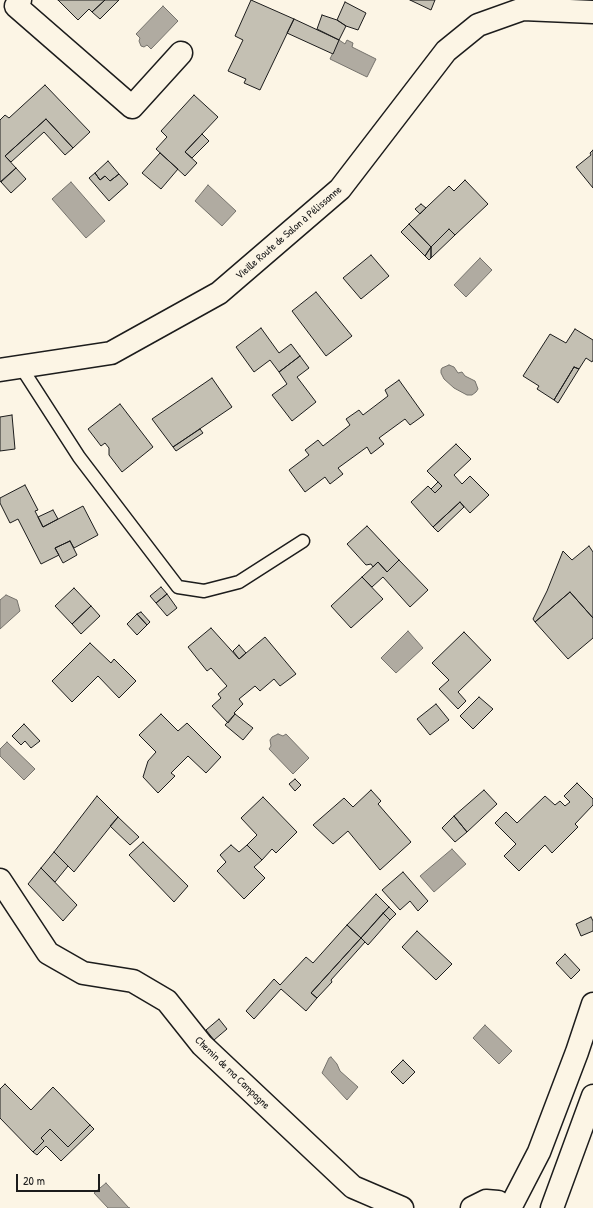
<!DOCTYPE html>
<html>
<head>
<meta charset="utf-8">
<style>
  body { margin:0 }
  #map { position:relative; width:593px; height:1208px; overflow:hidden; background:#fcf5e5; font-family:"Patrick Hand",sans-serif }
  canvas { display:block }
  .scale { position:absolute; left:16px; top:1174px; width:84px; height:18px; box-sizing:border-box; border:2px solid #1c1c1c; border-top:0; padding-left:5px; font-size:12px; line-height:14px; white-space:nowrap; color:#1c1c1c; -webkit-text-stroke:3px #fcf5e5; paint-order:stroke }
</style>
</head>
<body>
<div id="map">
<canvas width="593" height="1208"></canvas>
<div class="scale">20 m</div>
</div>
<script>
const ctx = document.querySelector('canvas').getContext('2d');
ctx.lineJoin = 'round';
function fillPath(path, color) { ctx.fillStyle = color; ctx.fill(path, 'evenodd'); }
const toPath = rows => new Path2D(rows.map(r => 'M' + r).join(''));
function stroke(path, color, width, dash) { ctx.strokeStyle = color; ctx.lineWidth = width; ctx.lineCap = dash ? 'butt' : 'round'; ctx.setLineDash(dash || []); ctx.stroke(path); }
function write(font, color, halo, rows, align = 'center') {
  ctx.font = font + ' "Patrick Hand",sans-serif'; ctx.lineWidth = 4; ctx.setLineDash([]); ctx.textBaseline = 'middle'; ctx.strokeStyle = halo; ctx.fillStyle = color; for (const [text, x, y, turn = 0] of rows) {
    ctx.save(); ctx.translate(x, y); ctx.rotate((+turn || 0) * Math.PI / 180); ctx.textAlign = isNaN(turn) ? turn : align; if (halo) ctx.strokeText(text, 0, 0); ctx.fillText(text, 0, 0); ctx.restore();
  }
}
const water = toPath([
  [163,6,178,21,151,49,147,45,144,47,141,46,139,41,140,38,136,34,163,6],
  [339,40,345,44,347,40,353,43,352,47,376,59,367,77,330,59,339,40],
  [71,182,105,221,86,238,52,199,71,182],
  [208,185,236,211,222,226,195,201,208,185],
  [480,258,492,270,466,297,454,285,480,258],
  [449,365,454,367,458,373,462,372,465,376,475,381,478,389,476,392,472,395,467,395,454,388,444,379,441,373,441,370,442,368,449,365],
  [6,595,17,600,20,611,0,629,0,600,6,595],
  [408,631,423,648,396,673,381,658,408,631],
  [278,734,283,736,286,734,309,758,293,774,269,749,271,746,270,740,272,737,278,734],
  [7,742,35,769,24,780,0,756,0,749,7,742],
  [452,849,466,864,434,892,420,876,452,849],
  [485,1025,512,1051,499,1064,473,1038,485,1025],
  [331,1057,337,1064,340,1071,358,1087,347,1100,322,1073,329,1058,331,1057],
  [106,1183,129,1208,130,1208,108,1208,94,1193,106,1183]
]);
fillPath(water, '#b0aba1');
stroke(water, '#75726c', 1);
const building = toPath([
  [58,0,105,0,92,12,89,9,78,20,58,0],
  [105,0,119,0,100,19,92,12,105,0],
  [251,0,294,19,260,90,244,83,246,79,228,71,243,40,235,36,251,0],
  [410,0,435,0,431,10,410,0],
  [345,2,366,13,358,30,346,26,337,20,345,2],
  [322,15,337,20,346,26,339,40,317,29,322,15],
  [294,19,339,40,333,54,287,33,294,19],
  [45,85,90,132,73,148,46,119,5,156,16,168,0,182,0,120,5,115,9,118,45,85],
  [194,95,218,117,185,152,197,163,185,176,156,149,167,137,161,131,194,95],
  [46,119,73,148,65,155,44,132,11,162,5,156,46,119],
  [202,134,209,141,192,158,185,152,202,134],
  [593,150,593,188,576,167,591,155,590,153,593,150],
  [160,153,178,169,161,189,142,173,160,153],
  [108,161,119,174,110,181,105,176,100,180,95,173,108,161],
  [16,168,26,179,11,193,1,182,16,168],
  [95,173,100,180,105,176,110,181,119,174,128,184,109,201,89,178,95,173],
  [465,180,488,204,455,235,449,229,431,247,409,224,449,186,454,191,465,180],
  [421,204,426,208,420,214,415,209,421,204],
  [409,224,431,247,425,256,401,232,409,224],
  [449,229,455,235,431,258,431,247,449,229],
  [431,247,431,258,429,260,425,256,431,247],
  [371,255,389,276,361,299,343,278,371,255],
  [316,292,352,336,326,356,292,311,316,292],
  [261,328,279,353,291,344,300,356,279,372,270,360,254,372,236,347,261,328],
  [575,329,593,340,593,360,592,362,586,358,579,369,574,367,554,400,537,389,539,386,523,376,550,334,566,343,575,329],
  [300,356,309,368,297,377,316,402,292,421,272,395,287,384,279,372,300,356],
  [574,367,579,369,558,403,554,400,574,367],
  [212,378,232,407,173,447,152,419,212,378],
  [399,380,424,415,410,425,405,419,379,438,384,444,371,454,367,447,338,468,343,474,330,484,325,477,305,492,289,470,309,455,305,450,318,440,323,446,350,425,346,419,359,410,363,415,388,396,385,390,399,380],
  [120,404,153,447,122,472,109,455,109,448,105,443,101,446,88,429,120,404],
  [12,415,15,449,0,451,0,417,12,415],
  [200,429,203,433,176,451,173,447,200,429],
  [456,444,471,459,454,475,462,484,470,476,489,495,470,513,460,502,433,527,411,502,428,486,435,493,442,486,427,471,456,444],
  [438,482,442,486,435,493,431,489,438,482],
  [25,485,38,510,35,511,43,527,83,506,98,535,74,548,70,541,55,548,59,555,41,564,18,519,10,523,0,503,0,498,25,485],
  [460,502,464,507,438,532,433,527,460,502],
  [53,510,58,519,43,527,38,517,53,510],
  [367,526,399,560,387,572,378,562,373,567,371,564,366,565,347,544,367,526],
  [70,541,77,555,63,563,55,548,70,541],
  [589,546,593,552,593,618,570,592,535,622,533,619,547,591,563,551,572,560,589,546],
  [399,560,428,590,410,607,383,577,372,587,362,577,378,562,387,572,399,560],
  [362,577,383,599,351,628,331,606,362,577],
  [161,587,167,594,156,603,150,596,161,587],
  [74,588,91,606,72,624,55,606,74,588],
  [570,592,593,618,593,638,568,659,535,622,570,592],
  [167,594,177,608,167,616,156,603,167,594],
  [91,606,100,616,81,634,72,624,91,606],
  [141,612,150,622,147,625,137,614,141,612],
  [137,614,147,625,137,635,127,624,137,614],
  [211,628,239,659,265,637,296,674,280,686,274,679,260,691,255,686,239,699,243,704,234,713,235,714,228,723,212,706,221,698,218,694,227,686,211,668,207,671,188,647,211,628],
  [464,632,491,660,458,692,466,701,458,709,439,689,449,680,432,663,464,632],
  [90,643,111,663,114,659,136,681,119,698,98,676,72,702,52,681,90,643],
  [239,645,246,653,239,659,233,651,239,645],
  [479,697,493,709,473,729,460,716,479,697],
  [436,704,449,720,430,735,417,719,436,704],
  [161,714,178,731,187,723,221,757,206,773,188,756,171,773,175,776,158,793,143,777,148,761,156,752,139,735,161,714],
  [235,714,253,728,243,740,225,725,235,714],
  [24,724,40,741,31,748,25,741,21,745,12,736,24,724],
  [295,779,301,785,295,791,289,784,295,779],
  [577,783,593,799,593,805,575,824,578,827,552,853,545,845,519,871,504,856,516,844,495,823,506,812,517,823,545,796,555,805,560,801,565,806,570,802,564,796,577,783],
  [371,790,381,801,378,804,411,842,380,870,348,831,333,844,313,825,344,798,353,807,371,790],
  [484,790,497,804,467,832,454,816,484,790],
  [97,796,118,817,74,872,54,852,97,796],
  [263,797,297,832,276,853,272,849,262,860,247,845,257,835,241,818,263,797],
  [454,816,467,832,455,842,442,828,454,816],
  [118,817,139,837,130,845,110,826,118,817],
  [143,842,188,886,174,902,129,855,143,842],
  [231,845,239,852,247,845,262,860,254,867,265,878,244,899,217,871,226,862,220,855,231,845],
  [54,852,68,866,55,882,41,868,54,852],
  [41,868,77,905,63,921,28,884,41,868],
  [403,872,428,901,418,911,410,901,400,910,382,890,403,872],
  [376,894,389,907,361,938,347,925,376,894],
  [389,907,396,914,390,920,383,913,389,907],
  [383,913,390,920,368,945,361,938,383,913],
  [591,917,593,921,593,931,581,936,576,924,591,917],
  [347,925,361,938,311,993,317,998,306,1011,281,989,254,1019,246,1011,274,979,280,985,306,957,313,963,347,925],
  [417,931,452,964,436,980,402,947,417,931],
  [361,938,365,942,331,980,332,982,317,998,311,993,361,938],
  [565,954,580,970,571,979,556,963,565,954],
  [219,1019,227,1029,214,1040,206,1030,219,1019],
  [403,1060,415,1072,403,1084,391,1072,403,1060],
  [5,1084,31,1110,53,1087,90,1125,68,1147,50,1129,41,1138,44,1141,33,1152,0,1118,0,1089,5,1084],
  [90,1125,94,1129,61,1161,46,1146,37,1155,33,1152,44,1141,41,1138,50,1129,68,1147,90,1125]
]);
fillPath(building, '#c4c0b3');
stroke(building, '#1c1c1c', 1);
const lane = toPath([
  [21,367,79,457,178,587,204,591,239,582,303,541]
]);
const street = toPath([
  [20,0,16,6,132,107,181,53],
  [0,880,48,953,83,973,133,981,167,1001,202,1045,353,1187,402,1208],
  [472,1208,486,1201,498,1202,501,1208],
  [510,1208,539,1152,577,1052,593,1004],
  [552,1208,593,1096]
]);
const secondary = toPath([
  [0,370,111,353,219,293,340,189,446,51,478,25,523,9,593,12]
]);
stroke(lane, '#1c1c1c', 15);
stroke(street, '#1c1c1c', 25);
stroke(secondary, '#1c1c1c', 25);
stroke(lane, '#fcf5e5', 12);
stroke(street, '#fcf5e5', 22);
stroke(secondary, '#fcf5e5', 22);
write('11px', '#1c1c1c', '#fcf5e5', [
  ["Vieille Route de Salon à Pélissanne",289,233,-41],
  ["Chemin de ma Campagne",232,1073,44]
]);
</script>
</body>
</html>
